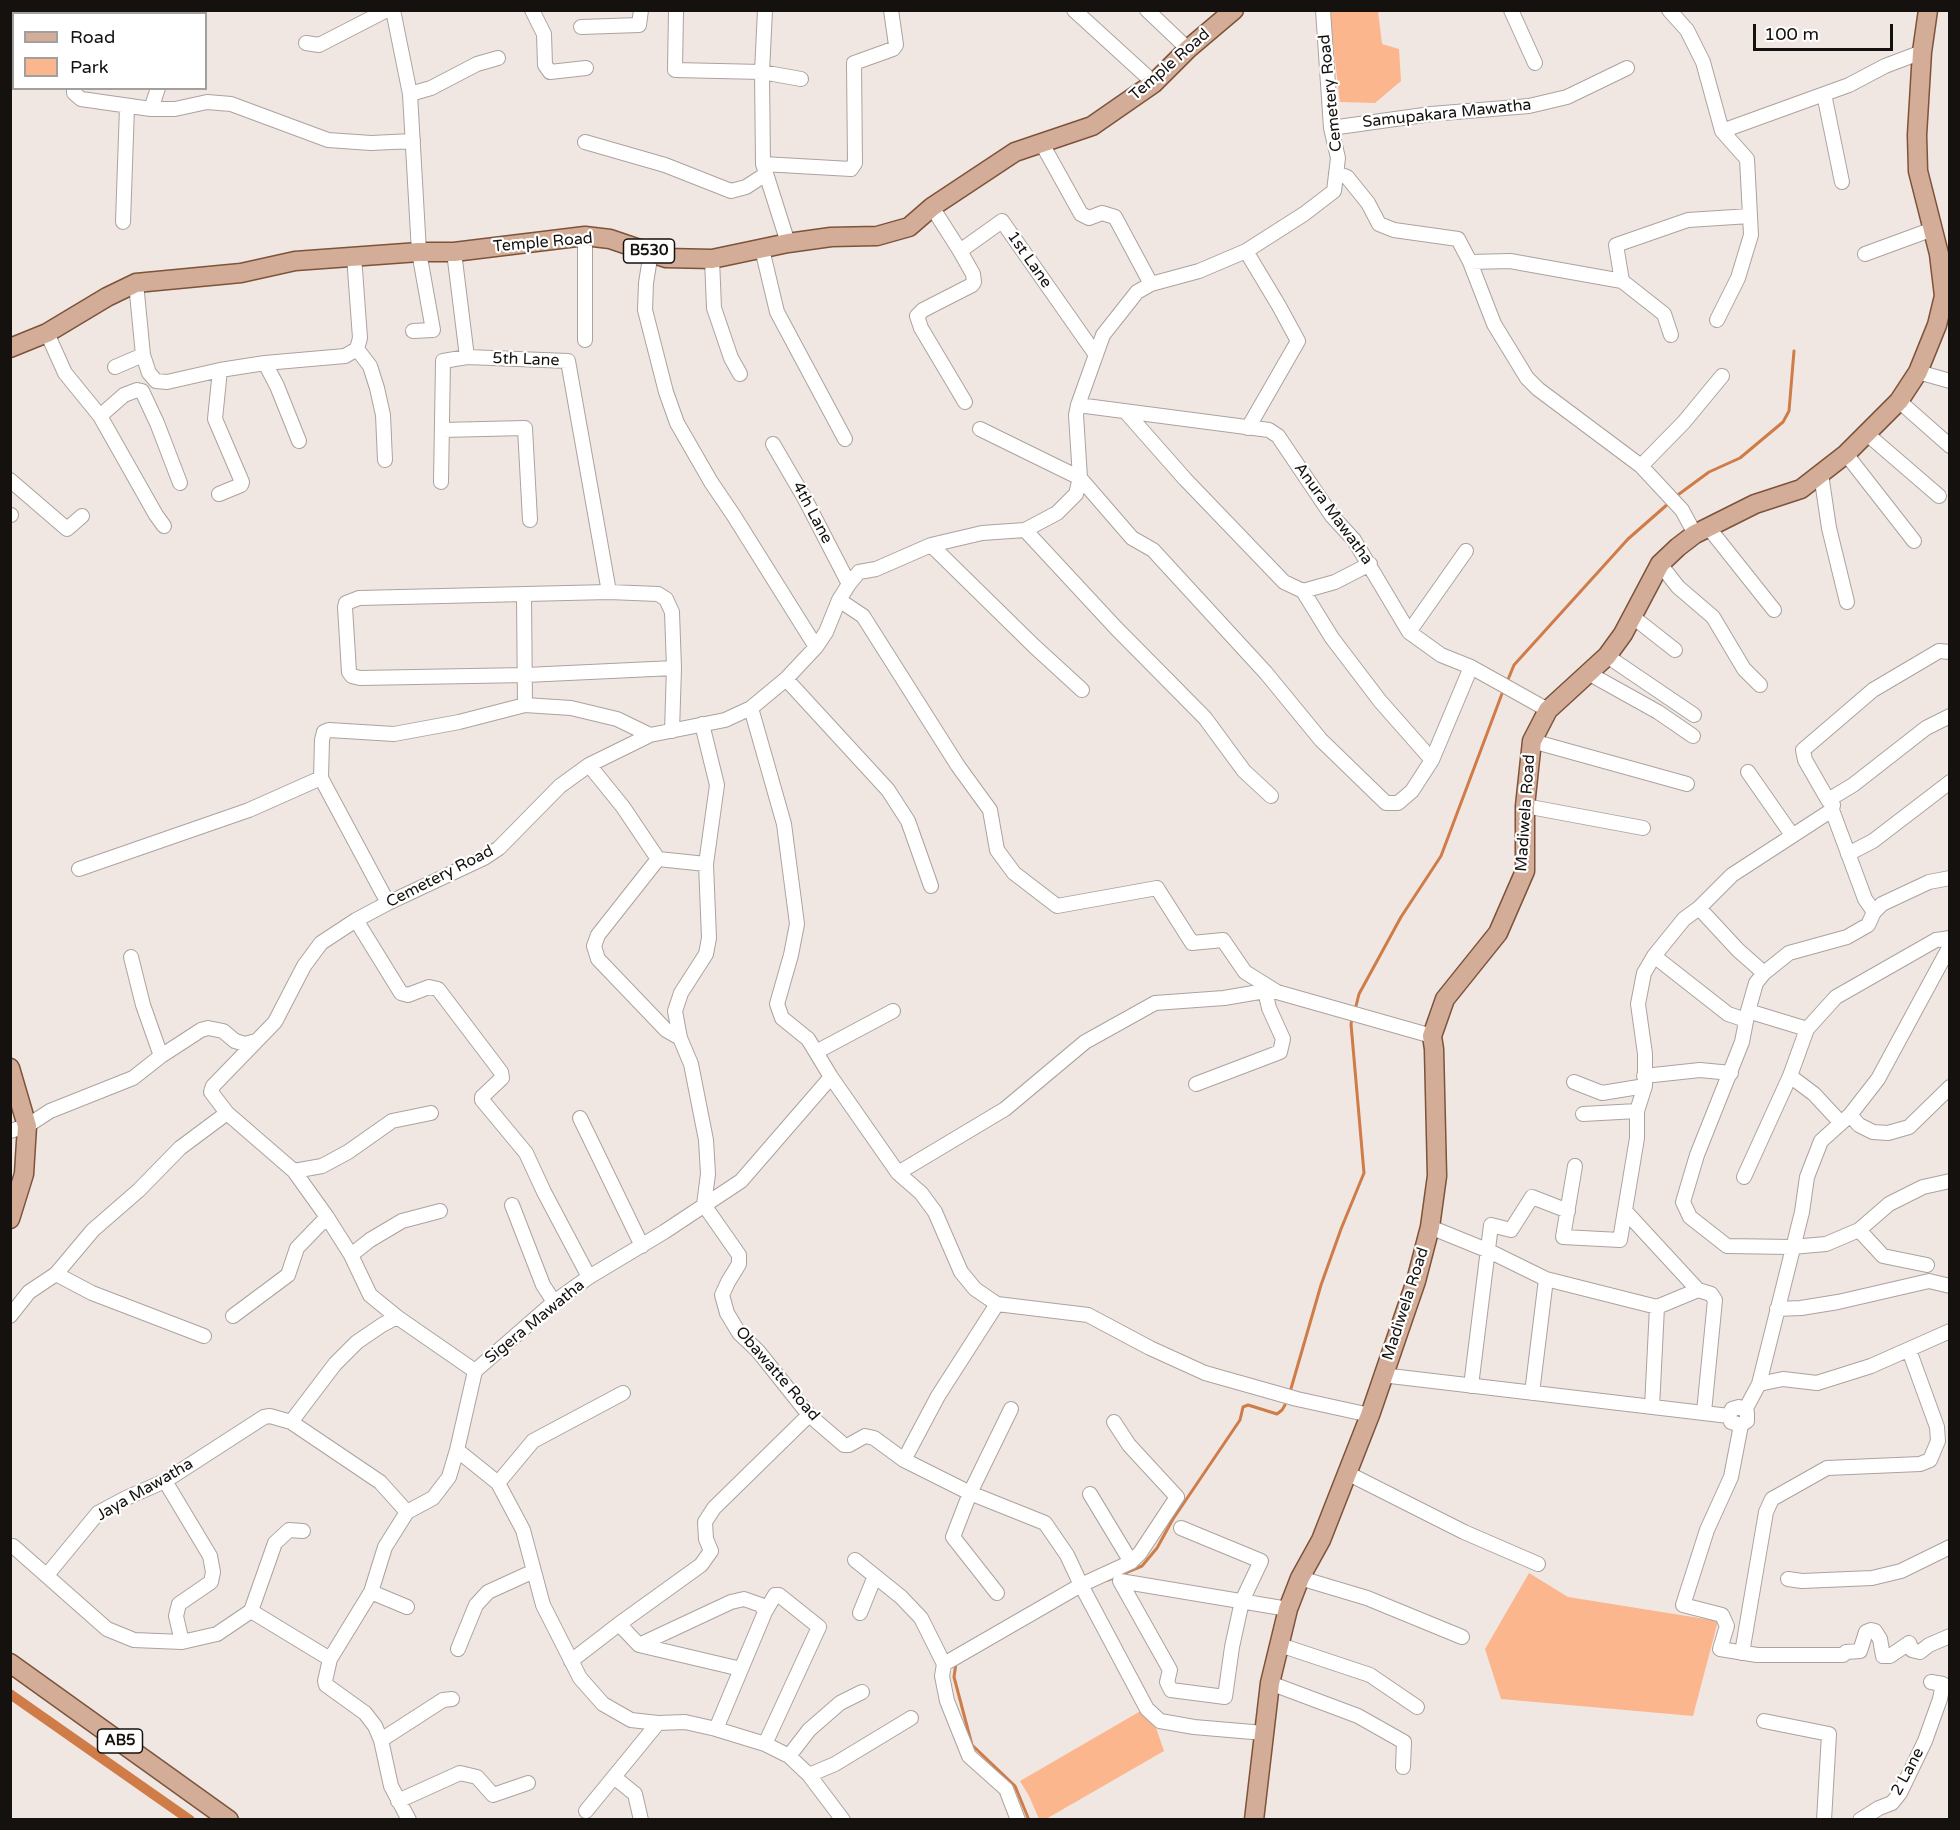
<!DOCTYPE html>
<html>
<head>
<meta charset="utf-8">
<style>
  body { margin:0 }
  #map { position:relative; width:1960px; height:1830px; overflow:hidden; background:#f0e7e3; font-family:"Varela Round",sans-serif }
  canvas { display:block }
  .frame { position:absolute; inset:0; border:12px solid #14110f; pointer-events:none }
  .legend { position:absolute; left:12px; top:12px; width:195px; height:78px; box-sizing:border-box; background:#fff; border:2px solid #a1a09f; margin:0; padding:8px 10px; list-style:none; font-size:18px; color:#14110f }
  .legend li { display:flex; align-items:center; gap:12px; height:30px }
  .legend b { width:30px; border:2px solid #a1a09f }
  .scale { position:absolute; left:1753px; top:24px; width:140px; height:27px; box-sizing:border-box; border:3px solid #14110f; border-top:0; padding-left:8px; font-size:18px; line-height:21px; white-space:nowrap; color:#14110f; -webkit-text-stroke:4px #fff; paint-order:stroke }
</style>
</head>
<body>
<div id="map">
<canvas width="1960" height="1830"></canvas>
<div class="frame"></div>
<ul class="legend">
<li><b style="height:8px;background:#d3ad97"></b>Road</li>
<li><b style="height:16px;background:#fcb68d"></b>Park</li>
</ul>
<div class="scale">100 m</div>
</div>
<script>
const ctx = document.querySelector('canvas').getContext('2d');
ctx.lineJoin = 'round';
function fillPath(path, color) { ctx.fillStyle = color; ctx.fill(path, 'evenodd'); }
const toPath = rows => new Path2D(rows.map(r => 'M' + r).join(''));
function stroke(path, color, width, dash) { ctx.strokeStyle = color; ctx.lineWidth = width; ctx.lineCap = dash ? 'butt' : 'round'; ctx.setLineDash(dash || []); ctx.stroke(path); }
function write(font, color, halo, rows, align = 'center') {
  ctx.font = font + ' "Varela Round",sans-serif'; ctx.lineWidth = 4.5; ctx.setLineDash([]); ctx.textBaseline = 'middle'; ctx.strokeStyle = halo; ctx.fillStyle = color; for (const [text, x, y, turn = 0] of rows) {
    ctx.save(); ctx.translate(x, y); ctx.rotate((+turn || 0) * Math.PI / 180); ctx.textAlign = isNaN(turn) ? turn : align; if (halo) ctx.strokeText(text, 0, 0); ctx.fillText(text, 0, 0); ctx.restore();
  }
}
fillPath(toPath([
  [1329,11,1378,11,1382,44,1399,49,1401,81,1375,103,1340,102],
  [1529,1573,1568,1597,1718,1621,1693,1716,1501,1699,1485,1649],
  [1144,1709,1155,1725,1164,1751,1046,1819,1039,1819,1029,1796,1020,1781]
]), '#fcb68d');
stroke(toPath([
  [1675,497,1709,472,1740,458,1783,422,1789,411,1794,351],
  [1507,682,1514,665,1628,539,1669,503],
  [1355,1010,1359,994,1401,917,1441,856,1503,691],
  [1290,1392,1321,1285,1341,1229,1364,1173,1351,1024,1352,1019],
  [1108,1580,1142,1566,1157,1548,1173,1519,1240,1420,1243,1407,1248,1405,1277,1414,1282,1410,1285,1405],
  [956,1663,954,1677,972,1745,1015,1786,1029,1820]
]), '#cf7c48', 3);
stroke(toPath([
  [10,1694,190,1820]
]), '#cf7c48', 10);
const minor = toPath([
  [393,10,410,94,419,252,433,330,413,331],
  [532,10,544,34,545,65,550,72,586,68],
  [676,10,675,70,762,72,801,79],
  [765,10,762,72,763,164,788,243],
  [1074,10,1154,83],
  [1147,10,1188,49],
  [1511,10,1535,63],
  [1669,10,1687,30,1703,62,1722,131,1747,159,1751,235,1738,278,1717,320],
  [48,14,48,10],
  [185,14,186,10],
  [10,21,14,21],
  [581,27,639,25,641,10],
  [306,43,319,45,387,10],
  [74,88,74,93,81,99,151,109,175,109,207,102,231,104,328,140,371,143,413,141],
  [410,94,431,88,477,64,498,58],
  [1824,94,1842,182],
  [151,109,158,88],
  [1331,128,1431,114,1529,106,1567,97,1627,68],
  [1722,131,1849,85,1885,66,1922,52],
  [585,142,665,165,731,191,746,187,766,174],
  [1041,142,1081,214,1089,218,1102,213,1115,217,1151,284],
  [763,164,851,169,855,163,854,63,893,49,896,45,891,10],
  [1336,173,1347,177,1368,203,1379,224,1394,230,1458,239,1470,262,1494,324,1527,378,1538,389,1641,466,1682,510,1695,534],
  [932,207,960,251,1002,221,1096,355],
  [123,222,127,107],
  [762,249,777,312,845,439],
  [960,251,973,274,974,282,972,285,923,310,917,316,921,328,965,402],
  [1246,251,1279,306,1298,341,1248,428],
  [454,252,467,357],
  [651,252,646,283,645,310,666,392,677,423,711,482,734,516,816,647],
  [1865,254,1933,229],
  [712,259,714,308,731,358,740,374],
  [1470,262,1510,261,1622,281],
  [136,283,143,355,149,373,156,381,167,382,220,370,265,363,345,356,357,349,360,338,354,256],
  [47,333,65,373,100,416,156,515,164,526],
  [1671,335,1664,314,1622,281,1616,245,1688,220,1750,216],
  [585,340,585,236],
  [357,349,370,366,377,388,383,415,385,460],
  [265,363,277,386,299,441],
  [115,367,143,355],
  [1918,372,1950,381],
  [1899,401,1950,446],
  [1078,405,1269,430,1278,436,1332,516,1354,540,1409,632,1441,655,1471,667,1548,710],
  [1125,411,1185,479,1284,582,1303,591,1332,638,1380,701,1432,760,1471,667],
  [100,416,124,395,137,390,142,391,157,423,180,483],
  [980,429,1080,478,1132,538,1153,550,1266,673,1321,740,1386,803,1398,803,1412,791,1432,760],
  [442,430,525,428,530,520],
  [1867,434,1939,496],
  [773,444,805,499,849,584],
  [1846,454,1914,541],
  [1641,466,1684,422,1722,376],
  [1821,474,1829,528,1847,602],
  [10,480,67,529,82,516],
  [441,482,443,361,467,357,568,361,609,592],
  [219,494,241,485,242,482,215,419,220,370],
  [10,515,11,515],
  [1708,527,1774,610],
  [1025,530,1116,628,1205,718,1244,771,1271,796],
  [931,545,1034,646,1082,690],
  [1660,564,1678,587,1713,617,1744,669,1760,685],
  [1303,591,1335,582,1370,564],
  [524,595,525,705],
  [839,600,863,616,958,766,990,810,997,850,1014,873,1057,906,1157,888,1192,943,1223,940,1245,972,1277,992],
  [1633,617,1675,650],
  [1409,632,1466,551],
  [1607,656,1694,715],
  [1588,673,1658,712,1693,736],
  [786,679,888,790,908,821,931,886],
  [751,708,784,824,797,924,791,955,777,1004,782,1018,808,1039,831,1077,898,1173,921,1193,935,1212,961,1272,975,1289,997,1304,1088,1315,1150,1348,1205,1373,1297,1399,1370,1415],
  [702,724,717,785,706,864,709,938,706,954,681,993,675,1011,680,1038,691,1064,706,1140,708,1174,704,1205,739,1255,739,1264,728,1282,722,1295,727,1313,739,1333,758,1351,809,1415,844,1445,849,1445,865,1436,874,1438,904,1460,970,1493,1045,1523,1067,1555,1081,1585,1147,1709,1160,1721,1194,1727,1264,1733],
  [672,731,674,668,672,612,666,599,658,594,609,592,359,598,346,603,345,607,349,672,352,676,360,678,526,675,674,668],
  [1532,741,1687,784],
  [589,765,623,807,658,859,706,864],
  [1748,772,1792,835],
  [1828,800,1805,760,1803,750,1873,690,1939,651,1950,652],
  [1525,806,1643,828],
  [1832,810,1865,899,1874,912],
  [1848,854,1873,841,1950,782],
  [658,859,598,935,594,946,598,959,666,1030,680,1038],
  [79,869,249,810,321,778],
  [1950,878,1929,882,1882,904,1874,912,1868,925,1847,937,1789,953,1764,973,1756,983,1748,1011,1742,1042,1697,1155,1683,1202,1690,1217,1727,1246,1792,1247,1826,1244,1859,1230,1889,1204,1923,1187,1950,1181],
  [388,903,321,778,322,740,324,732,329,730,394,734,459,722,525,705,571,708,617,719,650,735],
  [1699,908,1738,950,1764,973],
  [356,920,401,993,408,995,429,987,438,989,501,1072,502,1078,482,1097,482,1100,526,1153,544,1192,589,1277],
  [1654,956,1728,1014,1746,1020],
  [131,957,143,1005,161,1056],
  [1748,1011,1807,1029],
  [816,1052,893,1011],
  [1644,1076,1700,1070,1731,1073],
  [1790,1076,1814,1094,1841,1123],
  [1574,1082,1602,1093,1645,1086],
  [1196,1084,1280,1052,1283,1039,1269,1008,1265,991],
  [227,1113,294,1171,327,1217,351,1255,370,1295,397,1317,475,1371],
  [1583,1114,1637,1111],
  [1850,1115,1859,1125,1873,1132,1888,1133,1909,1127,1950,1087],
  [580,1118,642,1246],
  [10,1131,27,1126,50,1111,133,1078,161,1056,201,1030,208,1028,223,1031,235,1041,245,1044,256,1041],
  [1575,1166,1563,1237,1620,1240,1637,1138,1637,1111,1645,1086,1645,1054,1638,1004,1644,973,1654,956,1684,919,1699,908,1732,875,1832,810,1833,805,1828,800,1853,785,1926,728,1950,716],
  [294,1171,322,1166,348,1152,392,1121,431,1113],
  [898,1173,1005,1109,1085,1042,1155,1003,1224,998,1265,991,1277,992,1432,1036],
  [1744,1177,1790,1076,1807,1029,1836,997,1936,940,1950,938],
  [512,1205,543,1285,554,1302],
  [1626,1212,1698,1290],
  [1430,1227,1489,1251,1546,1279,1657,1307,1698,1290,1711,1294,1715,1300,1704,1412],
  [1859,1230,1883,1256,1927,1265],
  [351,1255,370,1240,402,1221,440,1211],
  [56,1274,92,1293,204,1336],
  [1777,1309,1801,1308,1838,1302,1929,1281,1950,1286],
  [10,1316,29,1292,56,1274,93,1230,139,1190,180,1148,227,1113,211,1092,213,1086,275,1022,304,966,321,943,356,920,388,903,484,858,499,848,560,786,589,765,650,735,725,720,751,708,786,679,816,647,826,632,839,600,849,584,859,572,876,569,931,545,982,533,1025,530,1057,513,1076,494,1080,478,1076,415,1078,405,1103,335,1137,292,1151,284,1199,271,1246,251,1304,214,1334,191,1338,158,1331,128,1323,10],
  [233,1316,288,1275,297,1248,327,1217],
  [1382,1375,1729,1416],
  [1759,1384,1802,1212,1807,1177,1821,1141,1850,1115,1878,1079,1950,946],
  [1471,1386,1491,1225,1511,1230,1532,1197,1568,1211],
  [1532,1393,1546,1279],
  [1652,1407,1657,1307],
  [1745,1410,1739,1407,1732,1409,1729,1416,1731,1422,1741,1425,1747,1421,1747,1413,1745,1410,1759,1384,1783,1379,1817,1383,1871,1366,1950,1331],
  [291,1422,335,1364,357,1342,382,1325,397,1317],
  [1741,1425,1731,1477,1707,1530,1683,1605,1722,1615,1727,1626,1720,1649,1757,1655,1843,1655,1846,1652,1860,1651,1866,1632,1871,1630,1875,1631,1880,1639,1883,1656,1890,1656,1909,1643,1912,1650,1920,1652,1929,1645,1950,1636],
  [457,1450,498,1483,523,1530,543,1605,580,1678,603,1704,631,1720,658,1723,685,1722,716,1729,765,1744,789,1756,809,1775,843,1820],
  [904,1460,938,1396,997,1304],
  [1347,1473,1464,1532,1538,1564],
  [165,1481,210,1556,213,1572,211,1582,179,1604,176,1616,182,1642],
  [498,1483,533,1441,623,1393],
  [1090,1494,1131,1562],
  [13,1546,107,1629,134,1640,182,1642,217,1634,251,1611,330,1659],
  [855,1560,901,1597,921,1618,944,1664,942,1676,947,1701,969,1756,1006,1789,1018,1820],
  [47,1575,98,1513,126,1498,165,1481,264,1417,270,1416,291,1422,380,1482,407,1512],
  [1300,1578,1367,1598,1462,1637],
  [1788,1579,1802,1581,1872,1578,1901,1571,1950,1547],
  [1120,1581,1170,1670,1167,1682,1171,1690,1225,1697,1232,1647,1242,1601,1261,1561,1181,1528],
  [1120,1581,1288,1609],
  [371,1592,407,1607],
  [997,1593,953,1537,970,1493,1011,1409],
  [251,1611,275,1543,289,1530,303,1531],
  [765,1612,775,1595,779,1595,819,1627,765,1744],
  [860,1613,875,1576],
  [619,1624,639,1645,741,1669],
  [639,1645,731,1602,744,1599,761,1605,765,1612,716,1729],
  [1280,1645,1370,1675,1417,1707],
  [458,1649,476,1605,488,1592,534,1571],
  [1742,1653,1766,1512,1772,1499,1827,1468,1920,1464,1930,1460,1938,1441,1937,1427,1909,1350],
  [571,1661,619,1624,701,1565,711,1551,706,1539,705,1522,714,1508,809,1415],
  [944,1664,1081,1585,1131,1562,1140,1553,1177,1497,1129,1445,1114,1422],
  [1270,1683,1358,1716,1404,1742,1403,1767],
  [1764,1721,1829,1734,1824,1820],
  [381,1740,443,1700,452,1699],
  [789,1756,809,1730,840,1703,862,1692],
  [809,1775,835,1764,911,1718],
  [614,1777,635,1794,641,1820],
  [398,1801,460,1773,477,1777,493,1795,528,1783],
  [586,1811,658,1723],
  [409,1820,391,1786,381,1740,375,1726,365,1713,326,1685,325,1681,330,1659,371,1592,385,1547,407,1512,433,1498,449,1477,457,1450,475,1371,554,1302,589,1277,664,1232,741,1181,831,1077],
  [1860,1820,1879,1808,1892,1803,1900,1793,1925,1741,1940,1699,1943,1684,1931,1682]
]);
const major = toPath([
  [10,348,47,333,107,297,136,283,241,273,295,261,419,252,454,252,585,236,610,239,666,258,712,259,788,243,831,237,877,236,909,227,932,207,1015,152,1092,126,1154,83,1188,49,1234,10],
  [10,1068,27,1126,24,1174,10,1219],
  [10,1663,229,1820],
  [1254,1820,1270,1683,1288,1609,1300,1578,1321,1540,1370,1415,1416,1281,1430,1227,1437,1176,1434,1049,1432,1036,1445,999,1498,933,1525,871,1525,806,1532,741,1548,710,1607,656,1623,634,1660,564,1678,547,1695,534,1755,504,1801,489,1846,454,1899,401,1918,372,1937,325,1944,296,1939,254,1918,171,1917,135,1922,52,1928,10]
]);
stroke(minor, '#aba39f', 16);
stroke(major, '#7d533a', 21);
stroke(minor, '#fff', 14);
stroke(major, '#d3ad97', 18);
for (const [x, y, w] of [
  [649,251,51],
  [120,1741,45]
]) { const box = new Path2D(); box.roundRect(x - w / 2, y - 12, w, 24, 4.5); ctx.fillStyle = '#fff'; ctx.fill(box); stroke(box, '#14110f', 1.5); }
write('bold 15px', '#14110f', null, [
  ["B530",649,251],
  ["AB5",120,1741]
]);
write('16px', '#14110f', '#fff', [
  ["Temple Road",1170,65,-41],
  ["Cemetery Road",1331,93,-96],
  ["Samupakara Mawatha",1447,114,-6],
  ["Temple Road",543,243,-5],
  ["1st Lane",1029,260,55],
  ["5th Lane",526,360,2],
  ["4th Lane",812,513,62],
  ["Anura Mawatha",1333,514,54],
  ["Madiwela Road",1526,813,-86],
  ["Cemetery Road",440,877,-27],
  ["Madiwela Road",1406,1304,-72],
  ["Sigera Mawatha",535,1322,-39],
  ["Obawatte Road",777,1374,49],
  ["Jaya Mawatha",145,1490,-30],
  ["2 Lane",1908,1772,-62]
]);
</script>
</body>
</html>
